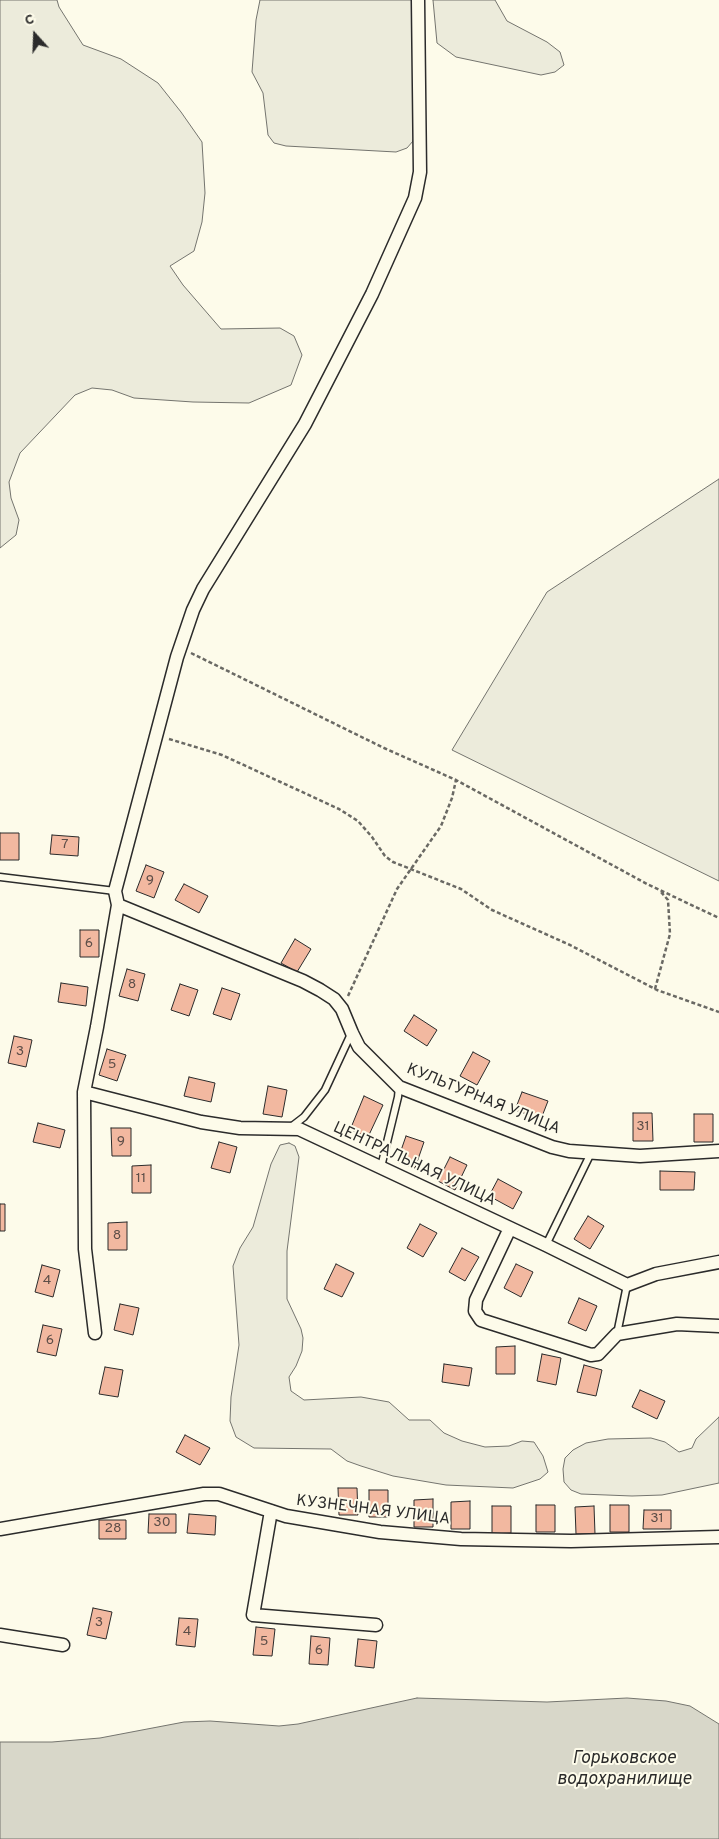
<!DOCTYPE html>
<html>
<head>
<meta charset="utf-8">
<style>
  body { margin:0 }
  #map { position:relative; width:719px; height:1839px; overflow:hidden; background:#fdfbea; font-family:Overpass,sans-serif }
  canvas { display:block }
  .north { position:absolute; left:10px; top:10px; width:50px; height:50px; -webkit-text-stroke:4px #fdfbea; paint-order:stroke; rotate:340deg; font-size:14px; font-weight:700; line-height:20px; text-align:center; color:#2b2b2b }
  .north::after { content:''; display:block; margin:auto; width:18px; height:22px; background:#2b2b2b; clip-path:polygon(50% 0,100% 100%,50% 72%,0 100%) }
</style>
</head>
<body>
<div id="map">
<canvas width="719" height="1839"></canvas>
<div class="north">С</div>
</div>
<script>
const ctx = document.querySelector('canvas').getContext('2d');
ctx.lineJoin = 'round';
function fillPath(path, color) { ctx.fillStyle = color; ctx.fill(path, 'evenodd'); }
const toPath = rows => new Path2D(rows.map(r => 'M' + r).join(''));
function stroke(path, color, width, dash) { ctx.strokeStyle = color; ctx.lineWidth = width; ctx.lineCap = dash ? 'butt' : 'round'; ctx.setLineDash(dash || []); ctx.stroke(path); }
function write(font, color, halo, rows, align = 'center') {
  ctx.font = font + ' Overpass,sans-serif'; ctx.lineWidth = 4; ctx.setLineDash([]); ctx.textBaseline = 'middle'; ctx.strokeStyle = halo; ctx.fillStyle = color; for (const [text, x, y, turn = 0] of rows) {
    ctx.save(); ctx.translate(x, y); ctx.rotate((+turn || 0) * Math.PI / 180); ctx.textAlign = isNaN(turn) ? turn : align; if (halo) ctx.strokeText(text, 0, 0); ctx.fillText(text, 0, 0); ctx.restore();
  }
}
const green = toPath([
  [0,0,57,0,59,7,83,45,121,59,158,83,181,112,202,142,205,193,202,222,194,251,170,266,183,285,221,329,280,328,294,336,302,355,291,385,249,403,193,402,134,398,112,390,92,388,75,395,20,453,9,482,11,498,19,520,16,535,0,548,0,0],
  [260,0,412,0,415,130,413,141,407,148,396,152,286,146,274,143,268,135,263,93,252,72,256,20,260,0],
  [433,0,495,0,507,21,547,42,560,52,564,65,555,72,541,75,456,57,437,43,433,0],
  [719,479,719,881,452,750,547,592,719,479],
  [289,1143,295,1146,299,1157,287,1251,287,1299,301,1329,303,1338,302,1351,296,1366,289,1377,291,1391,304,1400,361,1397,389,1402,409,1420,430,1420,444,1433,462,1441,485,1447,509,1446,522,1441,534,1442,543,1456,548,1472,540,1479,513,1488,446,1485,393,1476,361,1466,347,1461,331,1449,254,1448,236,1437,230,1421,231,1397,239,1345,233,1266,240,1248,253,1227,271,1164,280,1145,289,1143],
  [719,1417,719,1483,662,1495,632,1496,581,1494,571,1490,564,1482,563,1469,565,1458,573,1450,586,1443,608,1439,651,1438,665,1442,679,1452,692,1448,696,1439,719,1417]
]);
fillPath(green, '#ecebdb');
stroke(green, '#74746e', 1);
const water = toPath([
  [417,1698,547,1702,627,1698,666,1701,690,1706,719,1724,719,1839,0,1839,0,1742,52,1742,100,1738,184,1722,210,1721,279,1726,298,1724,417,1698]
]);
fillPath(water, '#d8d7c9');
stroke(water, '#74746e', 1);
const building = toPath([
  [0,833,19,833,19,860,0,860,0,833],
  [52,835,79,837,78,856,50,854,52,835],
  [146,865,164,872,154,898,136,891,146,865],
  [184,884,208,896,199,913,175,900,184,884],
  [80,930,99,930,99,957,80,957,80,930],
  [295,939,311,949,297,972,281,963,295,939],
  [127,969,145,974,138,1001,119,996,127,969],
  [61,983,88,987,86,1006,58,1002,61,983],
  [180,984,198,990,189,1016,171,1010,180,984],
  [222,988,240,994,231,1020,213,1014,222,988],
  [414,1015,437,1030,427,1046,404,1031,414,1015],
  [14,1036,32,1040,26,1067,8,1063,14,1036],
  [107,1049,126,1055,117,1081,99,1075,107,1049],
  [473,1052,490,1061,477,1085,460,1076,473,1052],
  [189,1077,215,1083,211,1102,184,1096,189,1077],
  [268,1086,287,1090,282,1117,263,1114,268,1086],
  [522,1092,548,1101,541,1119,515,1110,522,1092],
  [364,1096,383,1105,368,1137,350,1130,364,1096],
  [633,1113,652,1113,653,1141,633,1141,633,1113],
  [694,1114,713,1114,713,1142,694,1142,694,1114],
  [38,1123,65,1130,60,1148,33,1142,38,1123],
  [111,1128,131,1128,131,1156,112,1156,111,1128],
  [406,1136,424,1142,415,1168,397,1162,406,1136],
  [219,1142,237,1147,230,1173,211,1168,219,1142],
  [450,1157,467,1165,455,1190,438,1181,450,1157],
  [151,1165,151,1193,132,1193,132,1166,151,1165],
  [660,1171,695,1172,694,1190,660,1190,660,1171],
  [498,1179,522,1192,513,1209,489,1196,498,1179],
  [0,1204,5,1204,5,1231,0,1231,0,1204],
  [588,1216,604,1226,590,1249,574,1239,588,1216],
  [127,1222,127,1250,108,1250,108,1223,127,1222],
  [420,1224,437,1233,423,1257,407,1248,420,1224],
  [462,1248,479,1257,465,1281,449,1272,462,1248],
  [336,1264,354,1273,342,1297,324,1289,336,1264],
  [516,1264,533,1272,521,1297,504,1288,516,1264],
  [42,1265,60,1270,53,1297,35,1292,42,1265],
  [579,1298,597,1306,586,1331,568,1323,579,1298],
  [120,1304,139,1308,133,1335,114,1330,120,1304],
  [43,1325,62,1329,56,1356,37,1352,43,1325],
  [515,1346,515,1374,496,1374,496,1347,515,1346],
  [542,1354,561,1358,556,1385,537,1381,542,1354],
  [444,1364,472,1368,469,1386,442,1382,444,1364],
  [584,1365,602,1370,596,1396,577,1392,584,1365],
  [105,1367,123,1370,118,1397,99,1394,105,1367],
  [640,1390,665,1401,657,1419,632,1407,640,1390],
  [185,1435,210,1448,200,1465,176,1452,185,1435],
  [338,1488,357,1488,358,1515,339,1515,338,1488],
  [369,1490,388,1490,388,1517,369,1517,369,1490],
  [433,1499,433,1527,414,1527,414,1500,433,1499],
  [470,1501,470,1529,451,1529,451,1502,470,1501],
  [536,1505,555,1505,555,1532,536,1532,536,1505],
  [610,1505,629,1505,629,1532,610,1532,610,1505],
  [492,1506,511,1506,511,1533,492,1534,492,1506],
  [594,1506,595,1534,576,1534,575,1507,594,1506],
  [644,1510,671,1510,671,1529,643,1529,644,1510],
  [149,1514,176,1514,176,1533,148,1533,149,1514],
  [189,1514,216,1516,215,1535,187,1533,189,1514],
  [99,1520,126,1520,126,1539,99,1539,99,1520],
  [93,1608,112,1612,106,1639,87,1635,93,1608],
  [179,1618,198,1619,195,1647,176,1645,179,1618],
  [256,1627,275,1629,272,1656,253,1655,256,1627],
  [311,1636,330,1638,328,1665,309,1664,311,1636],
  [358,1639,377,1641,374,1668,355,1666,358,1639]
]);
fillPath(building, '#f2b8a0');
stroke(building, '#2b2b2b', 1);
const service = toPath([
  [0,877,115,891],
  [291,1127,304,1117,325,1090,351,1034],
  [381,1167,398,1097,399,1087],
  [546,1245,591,1153],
  [617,1334,627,1285]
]);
const minor = toPath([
  [118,905,303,981,320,990,334,999,342,1009,352,1033,359,1047,399,1087,552,1147,569,1151,640,1156,719,1151],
  [84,1092,201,1122,240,1128,299,1129,546,1245,627,1285,656,1274,719,1262],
  [510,1228,476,1300,475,1311,481,1320,591,1355,598,1354,617,1334,677,1324,719,1326],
  [95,1333,85,1249,84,1092,97,1027,118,905,115,891,177,657,193,610,203,589,305,424,372,294,415,198,420,172,418,0],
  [271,1511,253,1615,376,1625],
  [0,1529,204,1494,219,1494,286,1516,380,1532,461,1539,571,1541,719,1537],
  [0,1635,63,1645]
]);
stroke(service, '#2b2b2b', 9);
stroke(minor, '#2b2b2b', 15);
stroke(toPath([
  [191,653,384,748,456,780,647,884,719,918],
  [169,739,222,755,339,809,358,821,372,837,385,856,393,862,461,889,492,910,570,945,657,990,719,1012],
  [655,989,670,934,668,900,661,892],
  [348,996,397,889,441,826,452,798,456,780]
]), '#6a6964', 2.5, [4, 2.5]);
stroke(service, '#fdfbea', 6);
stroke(minor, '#fdfbea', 12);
write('14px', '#5d4e48', null, [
  ["7",65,845],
  ["9",150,881],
  ["6",89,944],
  ["8",132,985],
  ["3",20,1052],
  ["5",112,1065],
  ["31",643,1127],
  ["9",121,1142],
  ["11",141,1179],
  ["8",117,1236],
  ["4",47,1281],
  ["6",50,1341],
  ["31",657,1519],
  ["30",162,1523],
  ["28",113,1529],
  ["3",99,1623],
  ["4",187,1632],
  ["5",264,1642],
  ["6",319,1651]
]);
write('16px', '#2b2b2b', '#fdfbea', [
  ["КУЛЬТУРНАЯ УЛИЦА",483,1100,22],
  ["ЦЕНТРАЛЬНАЯ УЛИЦА",414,1165,25],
  ["КУЗНЕЧНАЯ УЛИЦА",373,1511,7]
]);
write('italic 18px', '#2b2b2b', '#fdfbea', [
  ["Горьковское",624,1759],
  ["водохранилище",624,1780]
]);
</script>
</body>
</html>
